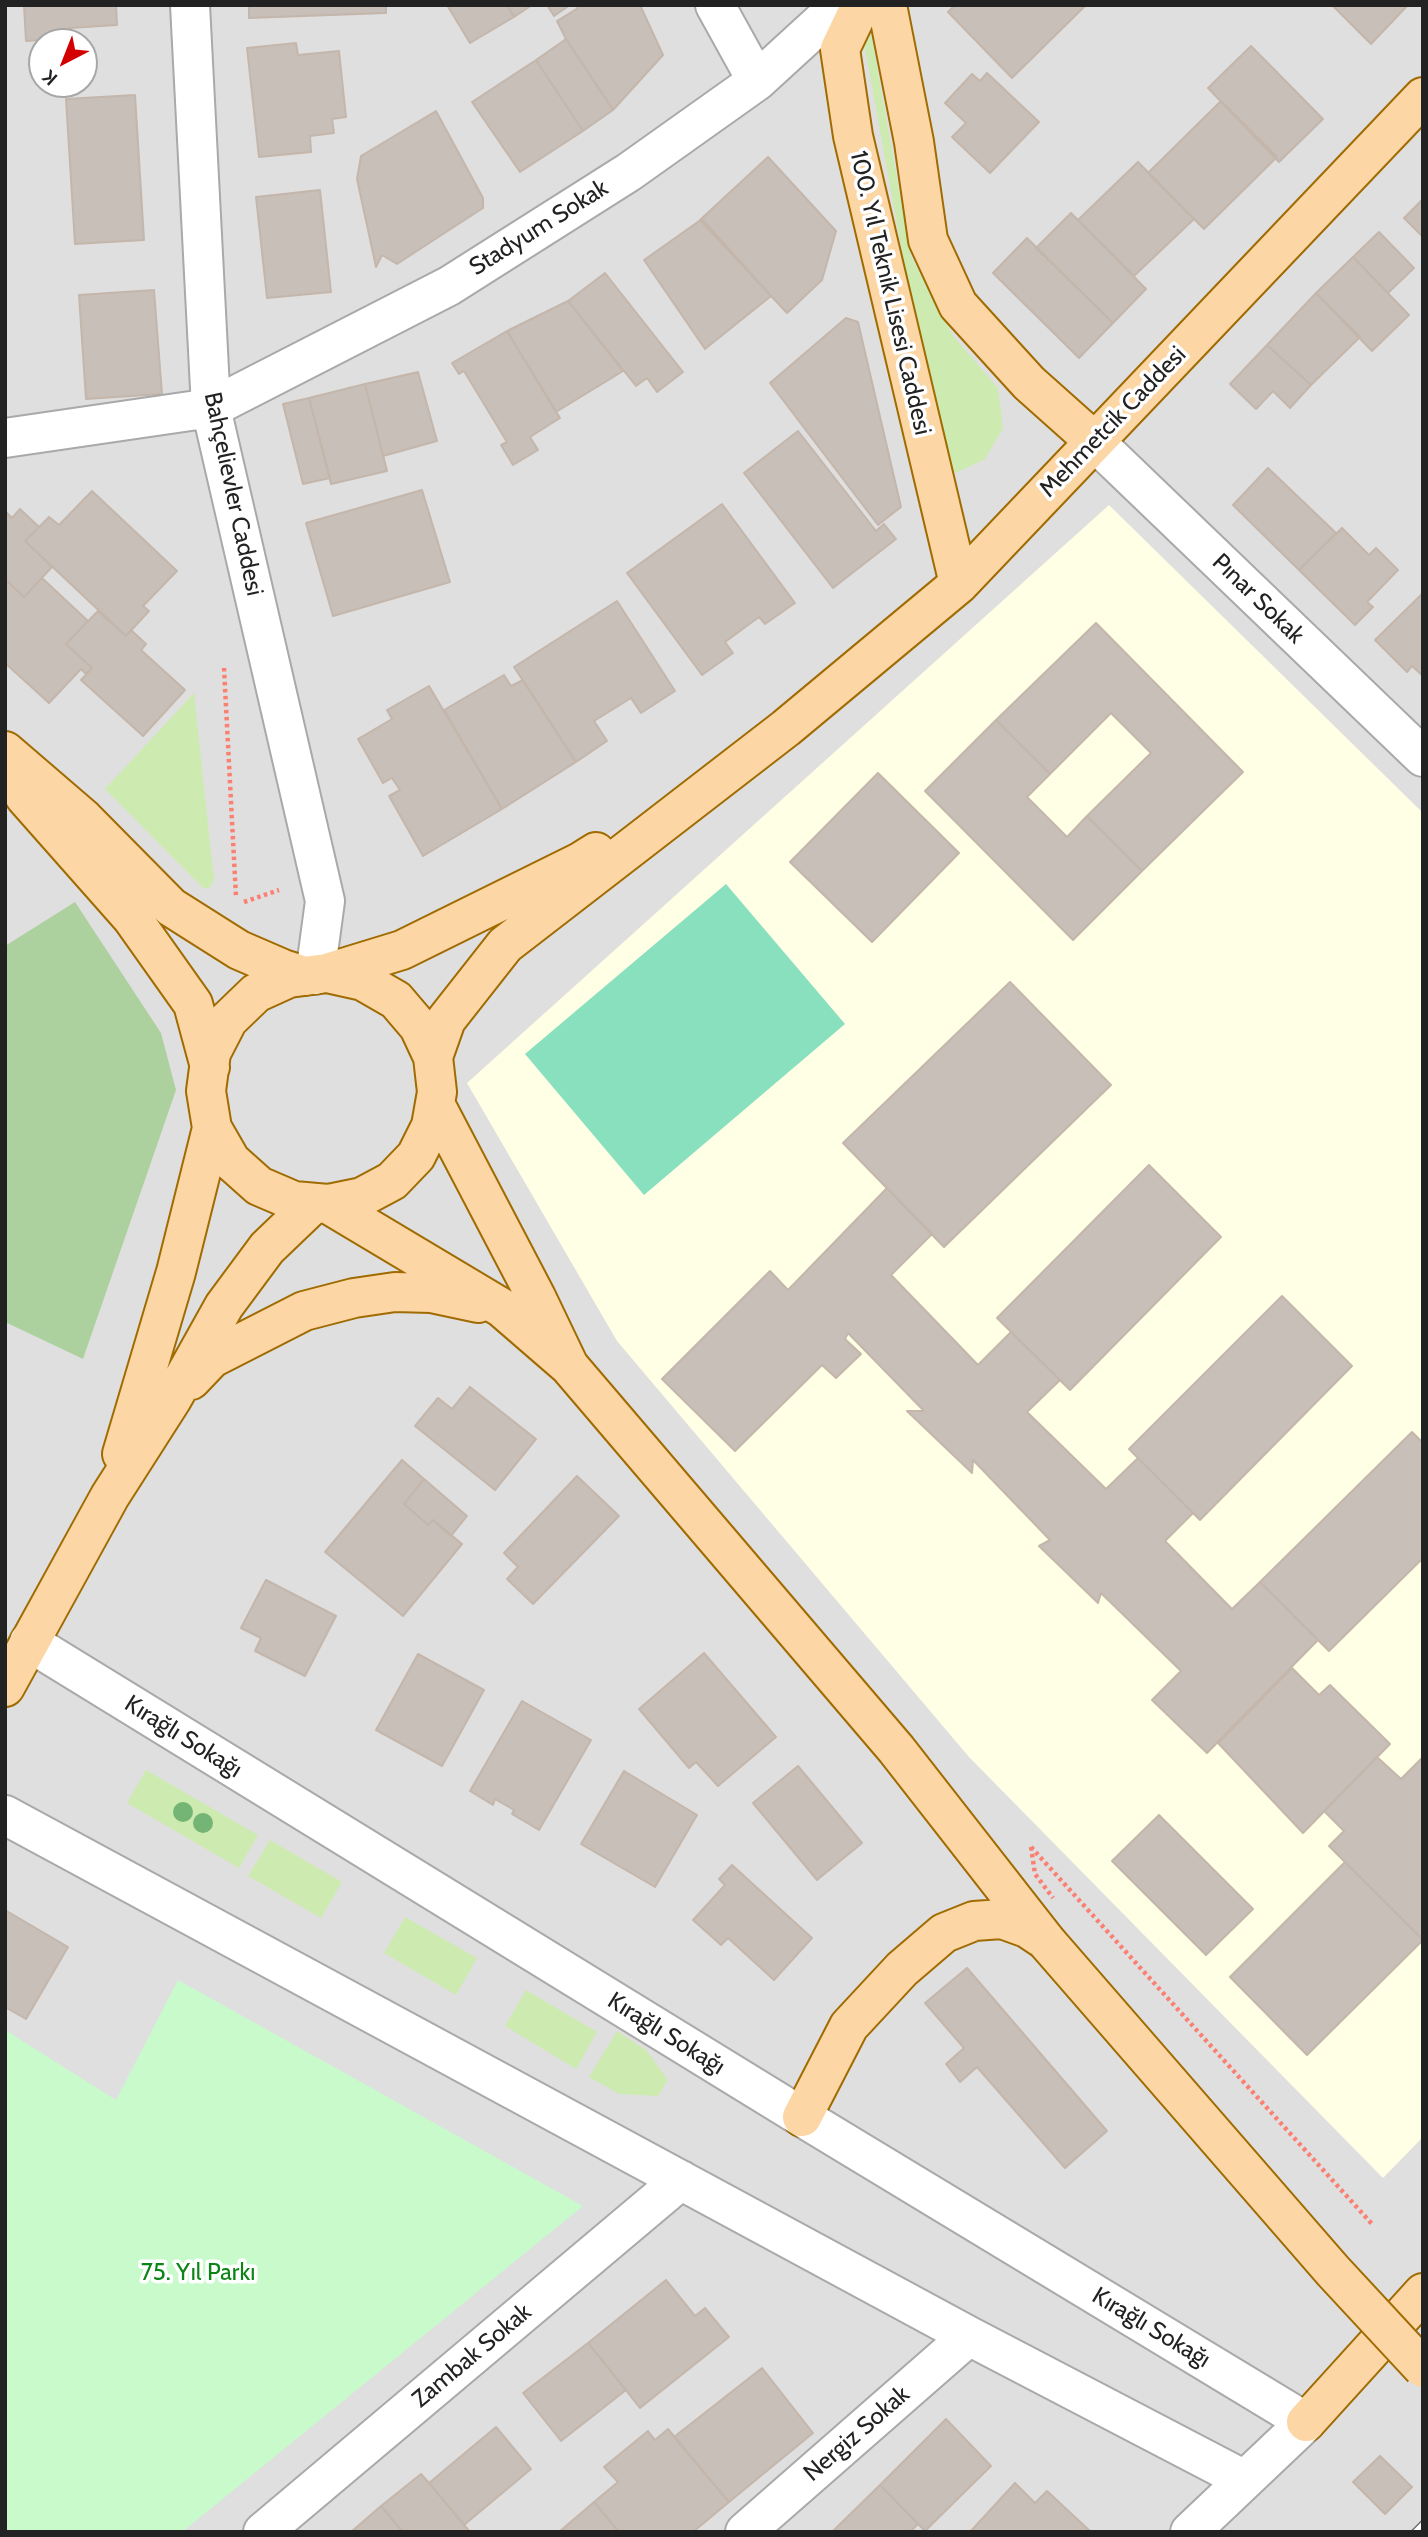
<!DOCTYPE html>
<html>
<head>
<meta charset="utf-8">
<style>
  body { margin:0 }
  #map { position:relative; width:1428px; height:2537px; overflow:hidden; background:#f2efe9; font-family:Cabin,sans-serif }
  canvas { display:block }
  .frame { position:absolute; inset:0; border:7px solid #222; pointer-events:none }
  .north { position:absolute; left:28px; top:28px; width:70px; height:70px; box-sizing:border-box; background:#fff; border:2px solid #a7a7a7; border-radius:50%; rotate:222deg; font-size:19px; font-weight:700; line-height:28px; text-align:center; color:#222 }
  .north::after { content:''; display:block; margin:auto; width:24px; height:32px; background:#d40000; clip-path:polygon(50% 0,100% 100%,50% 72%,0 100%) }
</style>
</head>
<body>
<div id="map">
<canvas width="1428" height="2537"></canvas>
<div class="frame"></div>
<div class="north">K</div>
</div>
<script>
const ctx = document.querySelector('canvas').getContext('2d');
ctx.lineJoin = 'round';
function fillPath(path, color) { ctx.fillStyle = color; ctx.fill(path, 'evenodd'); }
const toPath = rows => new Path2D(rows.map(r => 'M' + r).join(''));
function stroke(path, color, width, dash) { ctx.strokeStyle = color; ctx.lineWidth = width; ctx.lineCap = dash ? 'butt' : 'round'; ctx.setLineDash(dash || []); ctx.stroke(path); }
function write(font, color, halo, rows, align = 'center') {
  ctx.font = font + ' Cabin,sans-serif'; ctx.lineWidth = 7; ctx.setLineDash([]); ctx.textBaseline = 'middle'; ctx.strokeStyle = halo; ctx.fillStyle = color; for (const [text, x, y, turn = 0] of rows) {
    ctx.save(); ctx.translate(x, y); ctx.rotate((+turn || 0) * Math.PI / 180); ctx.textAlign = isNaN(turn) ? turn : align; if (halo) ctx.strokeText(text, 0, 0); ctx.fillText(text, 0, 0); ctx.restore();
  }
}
fillPath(toPath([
  [5,5,1423,5,1423,2532,5,2532],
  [42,42,84,42,84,84,42,84]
]), '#e0dfdf');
fillPath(toPath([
  [1109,505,1423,813,1423,2137,1383,2178,969,1757,617,1341,467,1083]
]), '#ffffe5');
fillPath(toPath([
  [869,23,911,256,953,336,998,388,1003,428,985,459,956,473,945,466,931,382,903,257,861,27],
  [194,693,214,880,209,888,203,888,105,789],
  [146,1770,258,1835,239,1868,127,1803],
  [270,1840,342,1882,321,1918,248,1876],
  [405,1917,477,1958,456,1995,384,1953],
  [526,1990,597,2032,576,2069,505,2026],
  [617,2031,646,2050,668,2080,658,2096,619,2094,589,2077]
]), '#cdebb0');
fillPath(toPath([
  [75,902,161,1033,176,1090,83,1359,5,1322,5,946]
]), '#add19e');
fillPath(toPath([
  [178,1980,583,2206,182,2532,5,2532,5,2030,116,2100]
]), '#c8facc');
fillPath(toPath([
  [726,884,845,1024,644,1195,525,1054]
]), '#88e0be');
const building = toPath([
  [24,5,116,5,117,25,70,28,71,38,26,41,24,5],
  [249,5,386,5,386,13,249,18,249,5],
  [447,5,507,5,514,17,470,43,447,5],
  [507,5,532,5,514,17,507,5],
  [547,5,570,5,554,16,547,5],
  [576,5,640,5,663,55,613,110,566,39,557,21,578,8,576,5],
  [955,5,1086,5,1012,78,948,12,955,5],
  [1332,5,1408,5,1371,44,1332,5],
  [566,39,613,110,583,131,536,60,566,39],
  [296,43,298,55,339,51,346,117,332,119,334,133,310,136,311,152,259,157,247,48,296,43],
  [1251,46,1323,119,1279,162,1208,88,1251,46],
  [536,60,583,131,520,172,472,102,536,60],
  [987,73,1039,122,990,173,952,137,966,123,945,103,972,74,980,81,987,73],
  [135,95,144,240,75,244,66,99,135,95],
  [1221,101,1277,157,1204,229,1148,173,1221,101],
  [436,111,483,198,483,208,397,264,382,255,376,267,357,179,361,156,436,111],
  [768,157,836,231,822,280,787,313,700,220,768,157],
  [1138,162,1194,219,1134,276,1078,220,1138,162],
  [320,190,331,292,267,298,256,197,320,190],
  [1423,199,1423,237,1404,218,1423,199],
  [1071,213,1146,289,1113,323,1036,248,1071,213],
  [702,219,771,296,705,349,644,260,702,219],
  [1379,232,1414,268,1388,293,1353,257,1379,232],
  [1027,238,1113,323,1079,358,993,273,1027,238],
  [1353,257,1409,315,1372,351,1316,293,1353,257],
  [605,273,683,372,657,392,647,378,636,386,568,301,605,273],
  [154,290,162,394,86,399,79,295,154,290],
  [1316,293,1360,337,1311,385,1267,345,1316,293],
  [568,301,623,371,556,412,507,331,568,301],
  [846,318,858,322,901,507,878,525,770,383,846,318],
  [507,331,560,418,530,437,538,450,513,465,501,445,507,442,464,371,459,374,452,363,507,331],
  [1267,345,1311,385,1290,408,1273,391,1256,409,1230,384,1267,345],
  [418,372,437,441,383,456,365,384,418,372],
  [365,384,387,471,331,484,309,398,365,384],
  [309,398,330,478,303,484,283,404,309,398],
  [798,431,876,531,884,524,896,539,833,588,744,473,798,431],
  [1268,468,1336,533,1299,570,1233,505,1268,468],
  [422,490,450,582,333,616,306,523,422,490],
  [92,491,177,571,143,606,149,611,126,636,25,541,49,517,59,525,92,491],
  [722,504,795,603,765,624,759,617,725,642,733,653,702,675,627,573,722,504],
  [20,509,39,527,25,541,52,567,24,597,5,579,5,511,12,518,20,509],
  [1342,528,1369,555,1376,548,1398,570,1367,602,1373,607,1355,625,1299,570,1342,528],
  [42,578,88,621,66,644,92,668,86,674,81,669,49,703,5,663,5,579,24,597,42,578],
  [1423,593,1423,676,1412,666,1407,672,1375,640,1423,593],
  [617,601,675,691,641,713,631,698,594,721,607,741,576,762,514,667,617,601],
  [98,611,126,636,131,630,146,644,141,650,185,690,143,736,81,680,92,668,66,644,98,611],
  [1096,623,1243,772,1142,871,1087,816,1151,753,1111,713,1050,774,996,720,1096,623],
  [504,675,511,686,523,680,576,762,502,809,444,710,504,675],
  [429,686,502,809,423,856,389,796,400,790,392,778,383,783,358,739,392,719,387,710,429,686],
  [996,720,1050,774,1027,797,1067,837,1087,816,1142,871,1073,940,925,791,996,720],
  [878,773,959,853,872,942,790,862,878,773],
  [1010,982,1111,1085,944,1247,843,1143,1010,982],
  [1149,1165,1221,1237,1070,1390,997,1318,1149,1165],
  [887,1188,932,1234,891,1275,978,1365,1011,1332,1060,1380,1027,1412,1106,1489,1138,1458,1193,1513,1165,1541,1232,1609,1260,1582,1318,1640,1207,1753,1152,1700,1181,1671,1101,1593,1098,1603,1039,1546,1050,1540,973,1460,972,1473,907,1411,924,1411,848,1333,845,1339,861,1354,836,1378,822,1365,735,1451,662,1379,770,1271,788,1290,887,1188],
  [1282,1296,1352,1366,1200,1520,1129,1449,1282,1296],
  [470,1387,536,1439,495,1490,415,1426,438,1398,452,1409,470,1387],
  [1412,1432,1423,1443,1423,1558,1329,1651,1260,1582,1412,1432],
  [402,1460,424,1479,404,1504,428,1525,433,1520,462,1544,403,1616,325,1552,402,1460],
  [577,1476,619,1516,533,1604,507,1579,518,1567,504,1553,577,1476],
  [424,1479,467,1516,451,1536,433,1520,428,1525,404,1504,424,1479],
  [266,1580,336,1616,305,1676,255,1651,261,1638,241,1628,266,1580],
  [704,1653,776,1737,718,1786,696,1762,689,1768,639,1709,704,1653],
  [418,1654,484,1690,442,1766,376,1730,418,1654],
  [1292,1668,1319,1695,1330,1685,1390,1744,1303,1833,1218,1743,1292,1668],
  [522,1701,591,1740,539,1830,512,1814,514,1810,495,1799,493,1805,470,1791,522,1701],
  [1377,1757,1401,1779,1423,1757,1423,1940,1329,1846,1344,1831,1324,1811,1377,1757],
  [798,1766,862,1843,817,1880,753,1803,798,1766],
  [624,1771,697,1815,655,1887,581,1844,624,1771],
  [1159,1815,1253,1909,1206,1955,1112,1861,1159,1815],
  [1345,1862,1423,1940,1307,2055,1230,1977,1345,1862],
  [732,1865,812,1938,774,1980,728,1938,721,1945,693,1920,725,1885,719,1879,732,1865],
  [5,1910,68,1947,26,2019,5,2007,5,1910],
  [967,1968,1107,2131,1065,2168,977,2067,960,2082,946,2064,964,2048,925,2003,967,1968],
  [666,2280,695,2316,705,2308,729,2337,640,2408,588,2343,666,2280],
  [588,2343,626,2390,561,2441,523,2393,588,2343],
  [762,2368,813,2433,729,2502,674,2437,762,2368],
  [946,2419,991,2466,925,2531,880,2485,946,2419],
  [496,2427,531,2469,464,2525,429,2483,496,2427],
  [668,2429,729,2502,693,2532,619,2532,594,2502,618,2482,604,2467,648,2431,655,2440,668,2429],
  [1380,2456,1412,2487,1385,2514,1353,2482,1380,2456],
  [421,2474,429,2483,470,2532,403,2532,381,2506,421,2474],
  [1015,2483,1035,2503,1047,2491,1091,2532,970,2532,1015,2483],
  [880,2485,918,2524,910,2532,832,2532,880,2485],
  [594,2502,619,2532,559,2532,594,2502],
  [381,2506,403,2532,351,2532,381,2506]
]);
fillPath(building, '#c7bfb8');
stroke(building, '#c4b6ab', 2);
const minor = toPath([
  [190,5,211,408,325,901,315,975],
  [715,5,757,81],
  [5,438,211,408,449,286,629,172,757,81,840,5],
  [1094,441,1423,757],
  [29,1642,802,2117,1306,2422,1190,2532],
  [5,1815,969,2336,1245,2480],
  [263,2532,681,2180],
  [745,2532,969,2336]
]);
const major = toPath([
  [861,5,840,49,853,136,959,584],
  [887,5,914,142,928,240,958,305,1029,383,1094,441],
  [5,751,84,819,171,907,239,950,283,969,305,976],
  [16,783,25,797,132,918,193,1004,210,1067],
  [327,973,363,981,396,1000,419,1027,433,1057,437,1092,431,1126,416,1156,392,1181,362,1197,328,1204,294,1201,259,1186,231,1161,212,1128,206,1091,211,1053,228,1020,256,993,289,978,327,973,402,950,580,862,596,852],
  [433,1057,446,1020,505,945,786,728,959,584,1423,97],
  [328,1204,502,1308,569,1366,536,1297,435,1104],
  [569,1366,896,1749,1046,1941],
  [191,1380,212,1358,304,1311,354,1298,395,1292,431,1293,478,1303],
  [122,1454,176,1272,212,1128],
  [5,1687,110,1496,172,1399,224,1306,267,1248,314,1203],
  [802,2117,849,2026,902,1969,944,1933,974,1921,1002,1919,1027,1928,1042,1938],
  [1306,2422,1423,2293]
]);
stroke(minor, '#a9a9a9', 42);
stroke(major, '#a06b00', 42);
stroke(toPath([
  [224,668,236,897],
  [244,902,279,890],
  [1031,1847,1372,2224]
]), '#fa8072', 4.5, [3.5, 3.5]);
stroke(minor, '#fff', 38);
stroke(major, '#fcd6a4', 38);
const rail = toPath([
  [1415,2532,1423,2524]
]);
stroke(rail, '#707070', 8);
stroke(rail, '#fff', 5, [16]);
const majorBridge = toPath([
  [1046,1941,1333,2271,1423,2368]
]);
stroke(majorBridge, '#a06b00', 42, []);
stroke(toPath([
  [1031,1847,1035,1874,1053,1898]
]), '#fa8072', 4.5, [3.5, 3.5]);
stroke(majorBridge, '#fcd6a4', 38);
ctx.fillStyle = '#74b475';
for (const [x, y] of [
  [183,1812],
  [203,1823]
]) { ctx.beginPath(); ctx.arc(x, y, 10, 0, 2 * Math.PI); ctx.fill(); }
write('24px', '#222', '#fff', [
  ["Stadyum Sokak",539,228,-32],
  ["100. Yıl Teknik Lisesi Caddesi",890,293,77],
  ["Mehmetcik Caddesi",1113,422,-46],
  ["Bahçelievler Caddesi",233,494,78],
  ["Pınar Sokak",1258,599,44],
  ["Kırağlı Sokağı",183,1737,32],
  ["Kırağlı Sokağı",666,2034,32],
  ["Kırağlı Sokağı",1151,2328,31],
  ["Zambak Sokak",472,2356,-40],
  ["Nergiz Sokak",857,2434,-41]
]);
write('24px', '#0c8416', '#fff', [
  ["75. Yıl Parkı",198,2273]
]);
</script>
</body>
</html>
